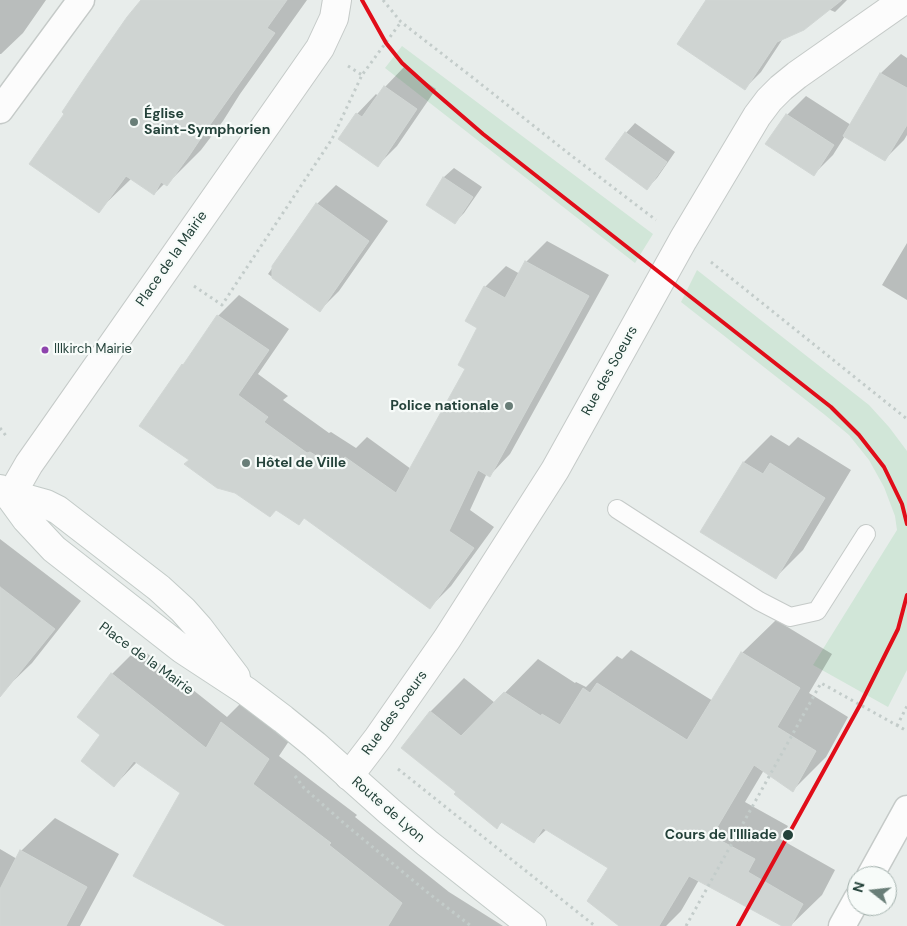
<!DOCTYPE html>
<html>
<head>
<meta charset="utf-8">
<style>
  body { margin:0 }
  #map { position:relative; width:907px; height:926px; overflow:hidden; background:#e8edeb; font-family:"DM Sans",sans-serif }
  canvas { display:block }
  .north { position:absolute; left:847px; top:866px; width:50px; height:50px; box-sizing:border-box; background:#f7fbf9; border:1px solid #a3b1ad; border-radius:50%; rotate:286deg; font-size:14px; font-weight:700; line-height:20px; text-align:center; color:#24423a }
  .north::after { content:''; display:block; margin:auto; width:18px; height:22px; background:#697e78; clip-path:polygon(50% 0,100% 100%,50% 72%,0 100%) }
</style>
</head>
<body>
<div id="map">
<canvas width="907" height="926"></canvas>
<div class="north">N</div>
</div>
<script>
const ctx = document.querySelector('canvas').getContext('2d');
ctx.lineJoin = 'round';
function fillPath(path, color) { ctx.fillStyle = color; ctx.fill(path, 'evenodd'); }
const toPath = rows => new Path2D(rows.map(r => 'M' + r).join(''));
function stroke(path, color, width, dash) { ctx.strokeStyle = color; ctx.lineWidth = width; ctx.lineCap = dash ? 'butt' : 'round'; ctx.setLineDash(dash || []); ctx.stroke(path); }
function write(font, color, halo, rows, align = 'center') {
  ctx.font = font + ' "DM Sans",sans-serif'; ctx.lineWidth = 4.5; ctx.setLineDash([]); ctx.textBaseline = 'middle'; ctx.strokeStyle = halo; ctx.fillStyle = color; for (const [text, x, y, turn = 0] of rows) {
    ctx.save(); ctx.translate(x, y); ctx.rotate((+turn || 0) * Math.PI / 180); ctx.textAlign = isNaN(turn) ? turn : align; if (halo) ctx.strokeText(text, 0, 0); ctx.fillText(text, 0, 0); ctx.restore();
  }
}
fillPath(toPath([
  [402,46,653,234,635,263,385,68],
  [697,270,869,405,889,427,907,451,907,670,888,707,813,665,897,530,895,516,884,487,869,460,849,435,825,415,681,302]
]), '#d1e6d8');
fillPath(toPath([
  [0,0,46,0,23,33,1,54,0,54],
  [143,0,307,0,240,94,223,121,201,150,167,184,165,183,154,194,132,178,98,211],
  [709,0,847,0,835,12,828,9,784,37,761,72,745,88],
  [901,54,907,58,907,135,904,140,885,159,845,136,833,155,814,174,787,115,806,96,851,125,881,73],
  [404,67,436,89,397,146,378,165,340,139,357,114,376,94,378,96,385,87],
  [635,123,675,152,657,178,647,188,626,133],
  [454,168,482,187,464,213,455,222,427,205,444,177],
  [336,185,388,221,339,291,320,310,268,274,317,204],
  [547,241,609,275,510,454,490,475,487,473,470,510,494,527,451,586,430,607,305,517,299,524,277,509,191,460,141,426,183,365,191,357,218,316,239,295,289,329,258,374,288,396,283,400,329,433,331,432,356,448,367,437,411,469,466,368,479,327,485,287,506,266,520,274,526,262],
  [907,243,907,300,882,285],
  [771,435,789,446,798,437,851,470,803,550,776,577,702,531,744,462],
  [0,539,81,601,32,663,4,690,0,687],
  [776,620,832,654,809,693,848,717,826,757,793,790,764,770,745,802,788,826,780,839,835,870,822,895,790,926,784,926,699,880,681,911,666,926,621,926,610,867,547,829,533,842,503,821,497,827,458,792,403,747,431,711,464,678,495,703,538,659,575,683,576,682,586,687,617,656,622,659,631,650,713,701,742,653],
  [139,647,227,717,248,696,295,732,279,756,357,815,355,817,449,892,503,926,229,926,182,793,137,762,114,786,102,735,112,674],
  [55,818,119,854,80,926,0,926,0,849,17,859,21,851]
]), '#0003');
const building = toPath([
  [141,0,287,0,267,28,275,33,207,129,189,156,167,186,161,182,154,195,126,176,99,213,29,164,64,114,62,112,88,73,127,17,141,0],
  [706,0,842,0,804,30,777,42,745,90,677,44,706,0],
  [880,73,907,88,907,125,885,161,843,136,880,73],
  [384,86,417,109,378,167,338,139,356,113,362,117,384,86],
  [786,114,834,145,814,176,765,144,786,114],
  [625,132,667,162,647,190,605,159,625,132],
  [443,177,473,197,455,224,426,205,443,177],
  [316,203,369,241,320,312,272,278,272,266,316,203],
  [525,261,589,296,490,477,478,470,449,531,474,548,430,609,304,518,299,525,276,510,270,517,235,493,217,488,184,464,189,460,139,426,182,364,183,365,217,315,269,350,238,395,268,417,264,422,307,453,310,452,337,469,345,457,396,493,465,369,458,365,477,328,465,321,484,286,505,298,525,261],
  [743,462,763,474,770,463,825,498,776,579,700,532,743,462],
  [0,587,55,629,0,697,0,587],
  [741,652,800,688,777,727,816,751,793,792,754,765,712,836,755,859,748,872,803,904,791,926,782,926,689,876,659,926,619,926,587,901,608,868,543,828,534,843,501,822,497,829,454,794,456,792,401,748,430,711,461,736,504,692,541,716,542,714,560,725,583,688,590,693,597,683,687,740,741,652],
  [111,673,206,748,221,722,269,759,253,784,331,843,329,845,402,903,388,926,226,926,133,876,180,793,134,761,114,787,81,761,100,735,77,717,111,673],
  [20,850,87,887,66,926,0,926,0,889,20,850]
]);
fillPath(building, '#cfd4d2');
stroke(building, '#d1d6d4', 1);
const service = toPath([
  [617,509,759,601,790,617,817,611,866,534]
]);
const pedestrian = toPath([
  [0,110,81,0],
  [870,876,907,809],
  [842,926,857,899]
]);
const minor = toPath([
  [10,497,29,464,48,437,320,48,334,18,337,0],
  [349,776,378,738,447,639,555,470,683,240,757,116,769,100,781,88,797,75,904,0]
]);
const secondary = toPath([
  [0,489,10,497,26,519,54,549,182,649,246,691,283,719,315,745,389,811,427,843,532,926],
  [10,497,28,499,46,504,58,510,159,588,183,610,199,628,236,677]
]);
stroke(service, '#c5cac8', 20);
stroke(pedestrian, '#c5cac8', 29);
stroke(minor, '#c5cac8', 30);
stroke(secondary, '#c3cbc8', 30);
stroke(toPath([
  [383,0,401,22,472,77,568,153,656,220],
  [348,66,362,75],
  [711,262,907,419],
  [194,286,222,305,332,139,362,75,401,22],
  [0,428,7,437],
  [897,726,907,706],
  [398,769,595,926],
  [295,776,304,788,346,825,427,892,471,926],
  [686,926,821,683,907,731]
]), '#c3ccca', 3, [2.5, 4]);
stroke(service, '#fcfcfc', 18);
stroke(pedestrian, '#fcfcfc', 26);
stroke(minor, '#fcfcfc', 28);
stroke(secondary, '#fcfcfc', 28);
stroke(toPath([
  [362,0,386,43,402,63,432,90,483,134,831,407,859,435,884,467,902,504,907,524],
  [738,926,860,705,898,629,907,595]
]), '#e10d19', 4);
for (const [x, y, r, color] of [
  [134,122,5,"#697e78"],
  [45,350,4.5,"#8e44ad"],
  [509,406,5,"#697e78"],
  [246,463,5,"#697e78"],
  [788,835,6,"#24423a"]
]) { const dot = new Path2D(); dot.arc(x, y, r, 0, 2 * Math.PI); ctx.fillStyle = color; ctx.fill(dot); stroke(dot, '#f7fbf9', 2); }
write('13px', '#24423a', '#f7fbf9', [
  ["Illkirch Mairie",54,350]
], 'left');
write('bold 14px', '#24423a', '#f7fbf9', [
  ["Église",144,114],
  ["Saint-Symphorien",144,130],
  ["Police nationale",499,406,"right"],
  ["Hôtel de Ville",256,463]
], 'left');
write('14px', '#24423a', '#f7fbf9', [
  ["Place de la Mairie",172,259,-55],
  ["Rue des Soeurs",610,371,-61],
  ["Place de la Mairie",146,659,36],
  ["Rue des Soeurs",395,713,-54],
  ["Route de Lyon",388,810,41]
]);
write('bold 14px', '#24423a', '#f7fbf9', [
  ["Cours de l'Illiade",777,835]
], 'right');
</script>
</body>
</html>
